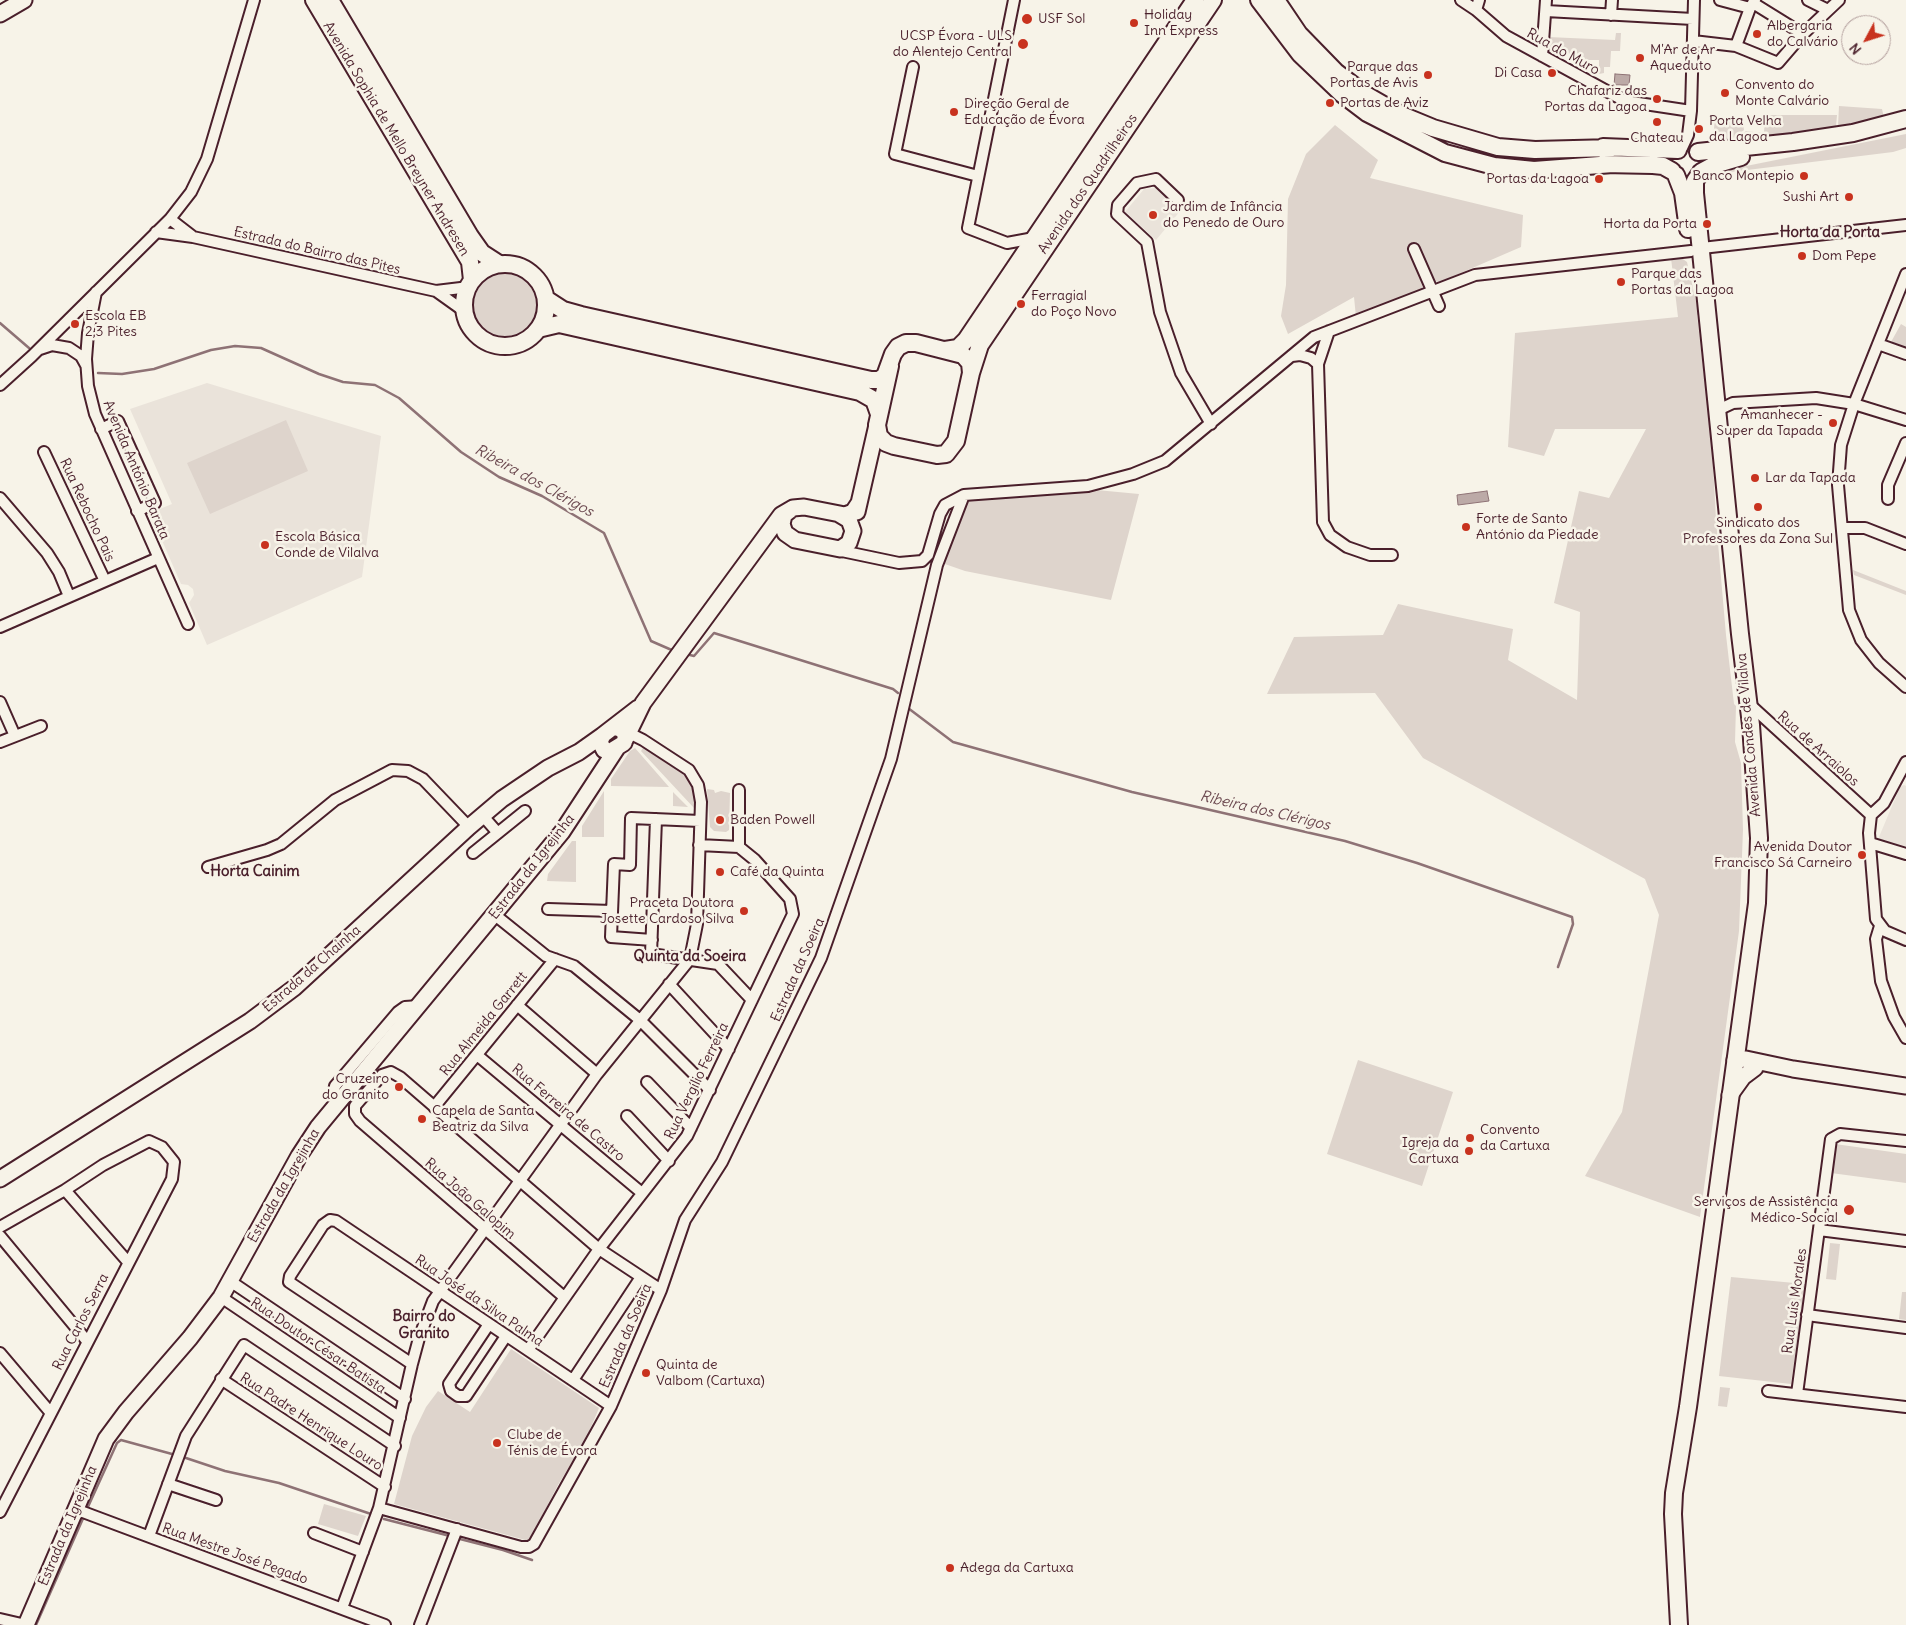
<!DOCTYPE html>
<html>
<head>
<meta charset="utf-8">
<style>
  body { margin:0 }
  #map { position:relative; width:1906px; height:1625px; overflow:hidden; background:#f7f3e8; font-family:Delius,sans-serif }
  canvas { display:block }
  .north { position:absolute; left:1841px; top:15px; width:50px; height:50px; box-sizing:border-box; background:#f7f3e8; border:1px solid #b29e9c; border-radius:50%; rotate:230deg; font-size:14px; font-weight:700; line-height:20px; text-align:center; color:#4a1f2b }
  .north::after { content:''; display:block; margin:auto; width:18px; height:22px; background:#c8321e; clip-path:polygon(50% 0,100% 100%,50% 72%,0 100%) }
</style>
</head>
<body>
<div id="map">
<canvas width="1906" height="1625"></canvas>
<div class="north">N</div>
</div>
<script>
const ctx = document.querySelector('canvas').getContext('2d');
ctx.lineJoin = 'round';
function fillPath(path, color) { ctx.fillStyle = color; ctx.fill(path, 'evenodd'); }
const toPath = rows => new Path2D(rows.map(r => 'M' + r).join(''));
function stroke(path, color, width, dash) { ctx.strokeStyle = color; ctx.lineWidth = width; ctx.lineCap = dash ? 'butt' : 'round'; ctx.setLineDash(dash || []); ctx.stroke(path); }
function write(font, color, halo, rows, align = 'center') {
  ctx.font = font + ' Delius,sans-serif'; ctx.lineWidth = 5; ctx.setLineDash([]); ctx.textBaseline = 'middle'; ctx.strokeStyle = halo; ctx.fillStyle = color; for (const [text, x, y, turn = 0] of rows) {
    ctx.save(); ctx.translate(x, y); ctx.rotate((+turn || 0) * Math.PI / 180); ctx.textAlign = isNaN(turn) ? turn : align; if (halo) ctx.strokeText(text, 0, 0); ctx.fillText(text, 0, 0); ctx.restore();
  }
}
fillPath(toPath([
  [1156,188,1181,210,1156,240,1125,212,1144,189],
  [207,383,381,436,362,577,207,645,189,603,194,595,193,589,188,585,181,584,150,513,172,504,130,409],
  [1904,785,1906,786,1906,849,1881,841,1879,837,1900,787]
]), '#eae3da');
fillPath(toPath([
  [1616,33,1621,33,1620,51,1611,51,1610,67,1604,67,1604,73,1599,74,1599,60,1579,60,1568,53,1563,59,1548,50,1548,37,1615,40],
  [1839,106,1882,109,1884,118,1838,126],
  [1765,115,1837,115,1836,126,1768,137,1764,132],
  [1715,118,1743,121,1744,130,1731,141,1713,139],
  [1335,125,1378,160,1370,178,1523,215,1521,247,1440,282,1433,281,1424,284,1421,290,1356,317,1354,297,1288,334,1281,316,1286,285,1288,199,1306,154],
  [1746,131,1762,133,1766,138,1733,142],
  [1906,134,1906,148,1893,152,1731,172,1731,169],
  [1680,257,1687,262,1699,314,1697,315,1712,445,1716,520,1726,635,1734,704,1736,706,1735,742,1741,763,1743,830,1739,931,1700,1217,1585,1176,1622,1112,1659,915,1645,879,1423,758,1375,693,1267,694,1294,637,1383,635,1398,604,1513,629,1508,660,1577,700,1580,612,1554,603,1579,491,1609,498,1646,429,1555,429,1544,456,1508,447,1515,333,1678,317,1671,258],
  '473 305a32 32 0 1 1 64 0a32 32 0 1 1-64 0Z',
  [1901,324,1906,327,1906,347,1891,342],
  [286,420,308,471,210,514,187,463],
  [1086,489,1139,494,1111,600,965,571,942,563,966,502,971,500],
  [1853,570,1906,591,1906,595,1854,575],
  [644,746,684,772,690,780,694,793,694,808,641,751],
  [635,748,669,787,611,786,611,779,630,751],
  [707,789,714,790,715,793,721,791,730,793,729,830,726,832,714,831,710,827],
  [604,791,604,837,582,837,582,826],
  [673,792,688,807,673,806],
  [572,841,576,841,576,882,547,881,548,874],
  [1358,1060,1453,1092,1422,1186,1327,1154],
  [1835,1144,1906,1154,1906,1183,1831,1173],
  [1830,1243,1840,1244,1836,1280,1826,1279],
  [1731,1277,1805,1284,1791,1384,1719,1376],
  [1902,1292,1906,1292,1906,1320,1899,1319],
  [511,1349,599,1408,586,1439,558,1485,529,1541,394,1504,412,1436,426,1407,438,1391,470,1412],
  [1720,1387,1730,1388,1727,1407,1718,1406],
  [324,1504,366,1516,358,1536,318,1524]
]), '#ded4cc');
const water = toPath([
  [1615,74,1630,75,1629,85,1614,85,1615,74],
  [1487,491,1489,501,1458,505,1457,495,1487,491]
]);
fillPath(water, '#bcaaa7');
stroke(water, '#8e7275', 1);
stroke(toPath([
  [0,323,29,348],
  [98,373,122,374,154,369,211,350,235,346,261,348,319,374,343,382,375,385,399,398,461,452,499,477,542,496,604,533,651,641,674,651],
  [686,654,694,656,714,633,893,689,898,693],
  [908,708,953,742,1132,792,1345,841,1417,863,1572,917,1573,924,1558,967],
  [186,1458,225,1471,279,1483,371,1514],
  [87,1509,117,1443,121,1440,172,1454],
  [384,1519,450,1536],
  [460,1539,503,1550,532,1560],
  [36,1625,85,1514]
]), '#8e7275', 2.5);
const street = toPath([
  [1014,0,968,228,1007,243,1034,238],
  [1461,0,1476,10,1506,36,1625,101,1691,111],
  [1720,0,1750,8],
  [1808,0,1828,10],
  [1753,3,1803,34],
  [1476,10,1479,0],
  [1546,11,1693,19],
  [1611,15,1612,0],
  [1693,41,1736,46,1778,63,1803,34,1839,0],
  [1736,46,1750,8,1755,0],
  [1542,56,1546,0],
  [913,67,895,154,978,176],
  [1682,148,1688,135,1691,111,1694,0],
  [1178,200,1156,179,1137,183,1118,205,1117,214,1147,242,1160,312,1181,373,1211,424],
  [170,219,192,236],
  [156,232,193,237,436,291,469,287],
  [1702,248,1906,225],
  [1414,249,1439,306],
  [1906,274,1854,404,1841,445,1838,485,1849,610,1861,640,1879,663,1906,687],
  [436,291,464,311],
  [96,292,88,333,86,359,88,386,95,414,188,624],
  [1329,331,1318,364,1323,522,1330,535,1347,547,1370,555,1392,555],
  [1878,344,1906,354],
  [40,349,52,345,69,348,81,356,86,365],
  [1292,356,1300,355,1311,358,1318,364],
  [0,385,32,356,170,219,191,192,207,159,254,0],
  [1718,410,1733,403,1816,398,1854,404,1906,420],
  [101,429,118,421,155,503,137,511],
  [44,452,105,581],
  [0,498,47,553,59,572,69,596],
  [1888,499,1888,485,1906,443],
  [1843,528,1865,528,1906,544],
  [837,550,899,563,922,561,928,555,940,514,945,505,964,495,1088,486,1133,474,1165,461,1314,337,1475,275,1691,251],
  [0,627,158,558],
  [0,702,15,736],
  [1748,703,1871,815],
  [0,742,41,726],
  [739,790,739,847],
  [1871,815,1869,833,1876,919,1885,931,1906,940],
  [1871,815,1884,803,1906,762],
  [483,816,497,832],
  [656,819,651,954,718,964,752,1000],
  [1870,843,1906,854],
  [473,853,525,811],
  [208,867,267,850,281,844,335,800,392,770,408,771,423,779,469,827],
  [548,909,612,911],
  [495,915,546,956,574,966,640,1020,710,1090],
  [1880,926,1876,939,1881,981,1894,1017,1906,1038],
  [652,940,611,937,614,864,630,865,631,818,700,821],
  [669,984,729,1049],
  [517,1005,597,1074],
  [477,1055,642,1193],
  [647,1082,691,1128],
  [336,1104,334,1092,335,1086,398,1012,405,1007,419,1006],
  [434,1107,555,959],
  [627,1116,669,1161],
  [65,1190,128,1262],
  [0,1227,65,1190,103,1165,149,1141,162,1147,174,1162,172,1179,0,1512],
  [1819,1230,1906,1241],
  [0,1236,87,1341],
  [230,1281,405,1399],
  [221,1297,400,1418],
  [564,1297,360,1121,355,1114,355,1106,382,1075,391,1072,400,1077,599,1249,661,1290],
  [1807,1315,1906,1328],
  [489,1324,449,1384,451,1391,458,1396,466,1396,506,1336],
  [528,1350,599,1249,687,1136,793,914,790,899,755,860,739,847,699,845],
  [0,1353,50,1412],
  [412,1364,289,1282,290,1276,323,1225,330,1220,336,1221,611,1406],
  [221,1379,385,1487],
  [573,1380,641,1277],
  [1768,1391,1906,1407],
  [1797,1394,1831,1139,1840,1134,1906,1141],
  [168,1484,216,1500],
  [379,1508,521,1547,529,1547,534,1544,611,1406,661,1290,685,1220,722,1162,821,958,891,759,937,565,964,495],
  [75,1509,385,1625],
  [314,1533,363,1552],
  [149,1536,186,1436,244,1345,395,1446],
  [342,1608,379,1508,412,1364,419,1338,433,1301,597,1074,690,959,697,924,701,802,698,785,689,770,643,740,623,730],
  [0,1619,26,1625],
  [420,1625,457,1529]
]);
const secondary = toPath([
  [0,14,24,0],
  [857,512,877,425],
  [839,514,849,520,853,531,849,543,840,549,795,540,785,533,782,524,784,515,793,508,804,507,845,515,853,512,859,503],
  [614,728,619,728,626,734,624,743,611,751,604,750,600,742,603,735,638,708],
  [625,740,643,703,781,515,793,508],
  [1735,1060,1746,1059,1793,1069,1906,1086],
  [1730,1095,1743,1077,1755,1068],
  [0,1179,250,1021,294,988,469,827,502,799,548,768,579,752,603,735],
  [26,1625,106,1439,126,1412,190,1338,221,1297,299,1156,318,1127,562,832,617,748]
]);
const primary = toPath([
  [314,0,470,262,472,280],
  [330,0,470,236,482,253,499,264],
  [1259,0,1300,54,1342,94,1367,113,1445,153,1494,166,1534,170,1613,164],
  [1276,0,1299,34,1336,72,1366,95,1399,114,1433,128,1498,147,1535,150,1613,148],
  [1603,147,1678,150],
  [1698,152,1793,142,1853,133,1906,119],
  [1603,164,1653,165,1663,166,1672,171],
  [1701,172,1714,165,1741,157],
  [1676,175,1683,193,1688,229],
  '464 305a41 41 0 1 1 82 0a41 41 0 1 1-82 0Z',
  [546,299,563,310,581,315,871,380,879,380,885,376,893,354,898,347,906,343,916,343,963,355,970,363,971,373,956,441,946,454,937,455,894,446,886,443,879,436,877,425,890,366],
  [538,329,559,324,860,392,874,400,879,414],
  [945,350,958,348,966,340,1195,0],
  [971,373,980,345,1213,0],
  [1679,1625,1673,1514,1674,1493,1688,1407,1757,903,1759,838,1751,725,1740,634,1695,193,1695,181,1699,175]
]);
stroke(street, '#4a1f2b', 14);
stroke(secondary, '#4a1f2b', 19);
stroke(primary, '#4a1f2b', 20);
stroke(street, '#f7f3e8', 10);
stroke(secondary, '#f7f3e8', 15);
stroke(primary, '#f7f3e8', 16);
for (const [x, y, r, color] of [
  [1027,19,6,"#c8321e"],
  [1134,23,5,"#c8321e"],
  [1757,34,5,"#c8321e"],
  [1023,44,6,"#c8321e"],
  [1640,58,5,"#c8321e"],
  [1552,73,5,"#c8321e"],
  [1428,75,5,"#c8321e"],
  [1725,93,5,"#c8321e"],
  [1657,99,5,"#c8321e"],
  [1330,103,5,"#c8321e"],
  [954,112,5,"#c8321e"],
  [1657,122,5,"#c8321e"],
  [1699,129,5,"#c8321e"],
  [1804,176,5,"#c8321e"],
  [1599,179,5,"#c8321e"],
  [1849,197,5,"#c8321e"],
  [1153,215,5,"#c8321e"],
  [1707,224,5,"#c8321e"],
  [1802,256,5,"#c8321e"],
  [1621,282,5,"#c8321e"],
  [1021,304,5,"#c8321e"],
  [75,324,5,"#c8321e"],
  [1833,423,5,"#c8321e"],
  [1755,478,5,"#c8321e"],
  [1758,507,5,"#c8321e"],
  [1466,527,5,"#c8321e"],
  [265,545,5,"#c8321e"],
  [720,820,5,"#c8321e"],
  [1862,855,5,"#c8321e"],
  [720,872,5,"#c8321e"],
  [744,911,5,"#c8321e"],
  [399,1087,5,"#c8321e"],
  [422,1119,5,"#c8321e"],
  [1470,1138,5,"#c8321e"],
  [1469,1151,5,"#c8321e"],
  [1849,1210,6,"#c8321e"],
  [646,1373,5,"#c8321e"],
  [497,1443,5,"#c8321e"],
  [950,1568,5,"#c8321e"]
]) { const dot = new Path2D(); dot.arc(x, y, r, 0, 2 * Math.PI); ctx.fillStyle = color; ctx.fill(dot); stroke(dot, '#f7f3e8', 2); }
write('14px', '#4a1f2b', '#f7f3e8', [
  ["Holiday",1144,15],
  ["Inn Express",1144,31],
  ["USF Sol",1038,19],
  ["Albergaria",1767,26],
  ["do Calvário",1767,42],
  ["UCSP Évora - ULS",1012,36,"right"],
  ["do Alentejo Central",1012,52,"right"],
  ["M'Ar de Ar",1650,50],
  ["Aqueduto",1650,66],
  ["Parque das",1418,67,"right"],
  ["Portas de Avis",1418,83,"right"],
  ["Di Casa",1542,73,"right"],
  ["Convento do",1735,85],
  ["Monte Calvário",1735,101],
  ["Chafariz das",1647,91,"right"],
  ["Portas da Lagoa",1647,107,"right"],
  ["Portas de Aviz",1340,103],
  ["Direção Geral de",964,104],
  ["Educação de Évora",964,120],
  ["Porta Velha",1709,121],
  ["da Lagoa",1709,137],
  ["Chateau",1657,138,"center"],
  ["Banco Montepio",1794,176,"right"],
  ["Portas da Lagoa",1589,179,"right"],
  ["Sushi Art",1839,197,"right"],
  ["Jardim de Infância",1163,207],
  ["do Penedo de Ouro",1163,223],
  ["Horta da Porta",1697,224,"right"],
  ["Dom Pepe",1812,256],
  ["Parque das",1631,274],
  ["Portas da Lagoa",1631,290],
  ["Ferragial",1031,296],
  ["do Poço Novo",1031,312],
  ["Escola EB",85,316],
  ["2,3 Pites",85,332],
  ["Amanhecer -",1823,415,"right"],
  ["Super da Tapada",1823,431,"right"],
  ["Lar da Tapada",1765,478],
  ["Forte de Santo",1476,519],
  ["António da Piedade",1476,535],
  ["Sindicato dos",1758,523,"center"],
  ["Professores da Zona Sul",1758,539,"center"],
  ["Escola Básica",275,537],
  ["Conde de Vilalva",275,553],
  ["Baden Powell",730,820],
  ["Avenida Doutor",1852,847,"right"],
  ["Francisco Sá Carneiro",1852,863,"right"],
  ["Café da Quinta",730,872],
  ["Praceta Doutora",734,903,"right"],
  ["Josette Cardoso Silva",734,919,"right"],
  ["Cruzeiro",389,1079,"right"],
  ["do Granito",389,1095,"right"],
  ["Capela de Santa",432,1111],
  ["Beatriz da Silva",432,1127],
  ["Convento",1480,1130],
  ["da Cartuxa",1480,1146],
  ["Igreja da",1459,1143,"right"],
  ["Cartuxa",1459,1159,"right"],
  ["Serviços de Assistência",1838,1202,"right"],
  ["Médico-Social",1838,1218,"right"],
  ["Quinta de",656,1365],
  ["Valbom (Cartuxa)",656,1381],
  ["Clube de",507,1435],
  ["Ténis de Évora",507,1451],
  ["Adega da Cartuxa",960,1568]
], 'left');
write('14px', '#4a1f2b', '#f7f3e8', [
  ["Rua do Muro",1563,52,29],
  ["Avenida Sophia de Mello Breyner Andresen",396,139,59],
  ["Avenida dos Quadrilheiros",1088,184,-56],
  ["Estrada do Bairro das Pites",317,251,13],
  ["Avenida António Barata",136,470,67],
  ["Rua Rebocho Pais",87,510,65],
  ["Avenida Condes de Vilalva",1749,735,-95],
  ["Rua de Arraiolos",1818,749,42],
  ["Estrada da Igrejinha",532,867,-52],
  ["Estrada da Chainha",312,969,-41],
  ["Estrada da Soeira",798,970,-66],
  ["Rua Almeida Garrett",484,1024,-51],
  ["Rua Vergílio Ferreira",697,1081,-64],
  ["Rua Ferreira de Castro",568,1113,40],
  ["Estrada da Igrejinha",284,1186,-60],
  ["Rua João Galopim",470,1199,41],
  ["Rua José da Silva Palma",479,1301,34],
  ["Rua Luís Morales",1795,1301,-82],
  ["Rua Carlos Serra",81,1322,-63],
  ["Estrada da Soeira",626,1336,-67],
  ["Rua Doutor César Batista",318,1346,34],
  ["Rua Padre Henrique Louro",311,1422,33],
  ["Estrada da Igrejinha",68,1526,-67],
  ["Rua Mestre José Pegado",235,1554,20]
]);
write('bold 15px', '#4a1f2b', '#f7f3e8', [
  ["Horta da Porta",1830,233],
  ["Horta Cainim",255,872],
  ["Quinta da Soeira",690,957],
  ["Bairro do",424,1317],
  ["Granito",424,1334]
]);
write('italic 15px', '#6c4950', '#f7f3e8', [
  ["Ribeira dos Clérigos",534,481,29],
  ["Ribeira dos Clérigos",1265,811,13]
]);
</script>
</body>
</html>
